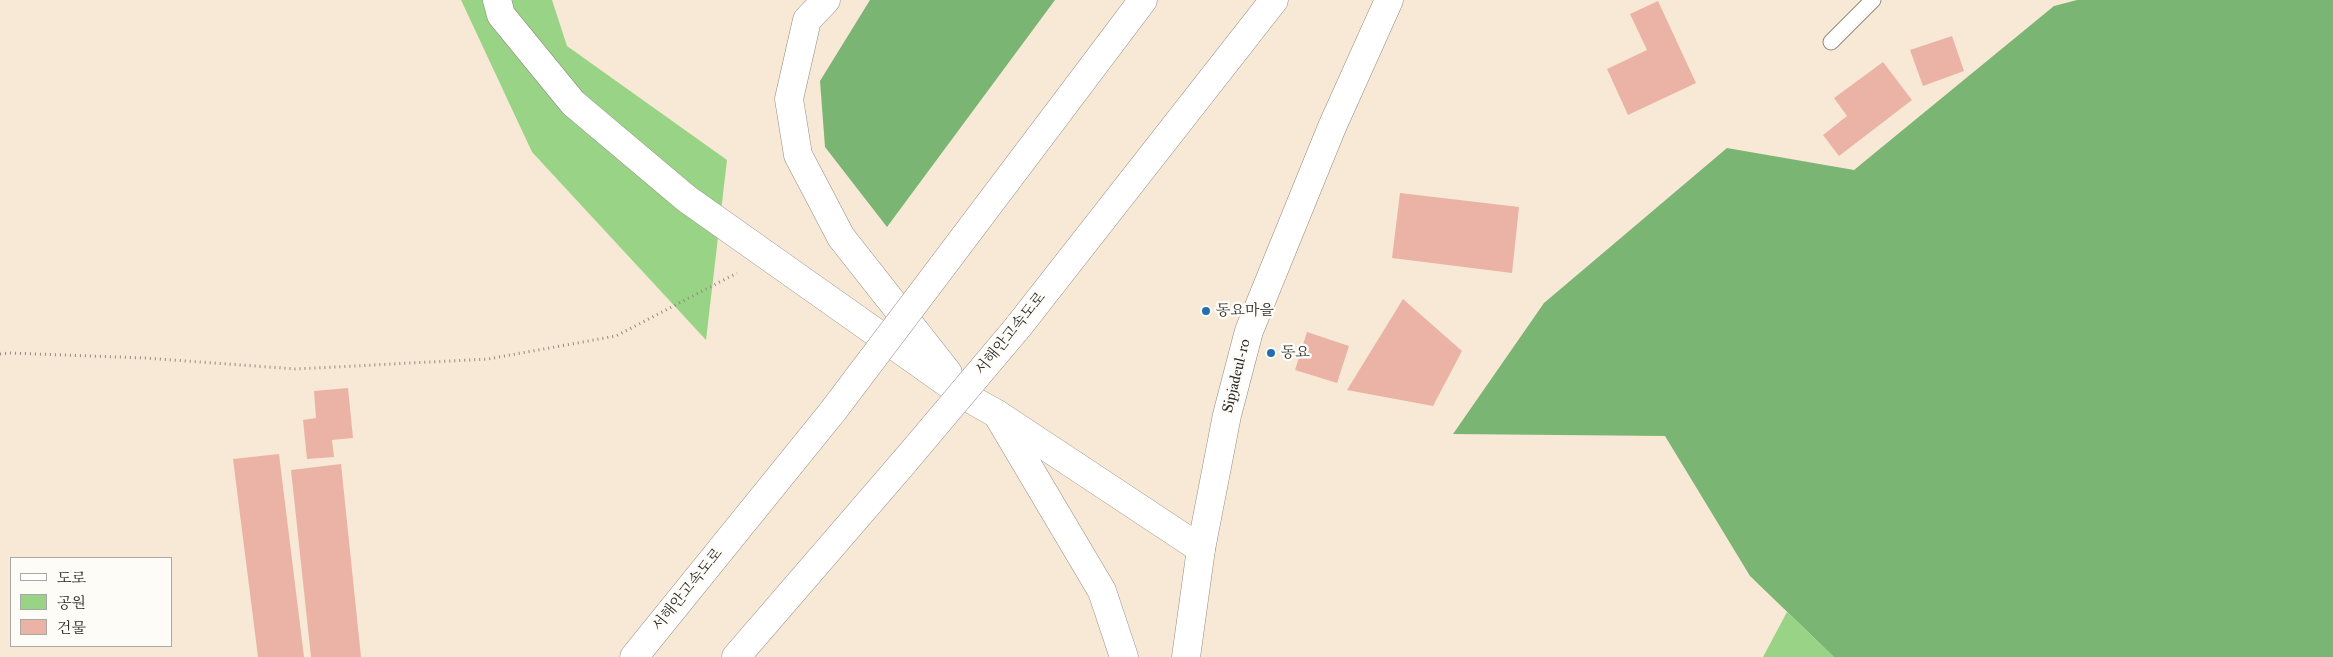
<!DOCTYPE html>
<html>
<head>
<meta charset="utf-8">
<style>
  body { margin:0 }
  #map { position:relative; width:2333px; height:657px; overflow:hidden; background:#f7e9d5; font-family:"IM FELL Great Primer","Noto Serif KR",serif }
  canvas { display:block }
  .legend { position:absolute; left:10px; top:557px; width:162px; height:90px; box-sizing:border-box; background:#fdfcf7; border:1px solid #a9a8a5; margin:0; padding:6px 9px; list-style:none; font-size:15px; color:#2b2b2b }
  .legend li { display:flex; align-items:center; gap:10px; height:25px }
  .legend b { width:25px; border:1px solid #a9a8a5 }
</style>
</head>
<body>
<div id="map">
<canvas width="2333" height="657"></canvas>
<ul class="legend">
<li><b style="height:6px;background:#fff"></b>도로</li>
<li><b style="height:14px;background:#99d386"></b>공원</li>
<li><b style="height:14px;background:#ebb3a5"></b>건물</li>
</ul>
</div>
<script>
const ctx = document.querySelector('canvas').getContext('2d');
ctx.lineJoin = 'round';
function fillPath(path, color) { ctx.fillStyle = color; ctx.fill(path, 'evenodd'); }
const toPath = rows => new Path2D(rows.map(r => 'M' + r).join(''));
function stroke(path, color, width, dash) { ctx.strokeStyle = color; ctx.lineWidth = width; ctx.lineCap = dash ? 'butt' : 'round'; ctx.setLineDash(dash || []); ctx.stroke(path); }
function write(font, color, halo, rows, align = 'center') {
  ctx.font = font + ' "IM FELL Great Primer","Noto Serif KR",serif'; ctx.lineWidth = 5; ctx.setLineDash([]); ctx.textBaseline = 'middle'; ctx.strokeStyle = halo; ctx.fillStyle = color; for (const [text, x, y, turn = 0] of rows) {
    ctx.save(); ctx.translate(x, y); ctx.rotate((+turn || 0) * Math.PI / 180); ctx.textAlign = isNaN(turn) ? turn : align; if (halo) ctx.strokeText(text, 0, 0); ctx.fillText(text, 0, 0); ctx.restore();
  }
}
fillPath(toPath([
  [461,0,552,0,567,46,727,160,706,340,532,152],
  [1787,612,1834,657,1763,657]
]), '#99d386');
fillPath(toPath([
  [870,0,1055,0,887,227,825,147,820,81],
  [2077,0,2333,0,2333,657,1834,657,1750,576,1665,436,1453,434,1544,303,1727,148,1854,170,2054,6]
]), '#7ab573');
fillPath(toPath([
  [1658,1,1696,83,1628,115,1607,69,1647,50,1630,14],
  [1952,36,1964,71,1923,86,1910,50],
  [1883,62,1912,100,1839,156,1823,135,1847,116,1834,98],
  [1400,193,1519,207,1512,273,1392,258],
  [1403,299,1462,351,1433,406,1347,390],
  [1307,332,1349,346,1337,383,1295,370],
  [348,388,353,438,332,440,334,457,307,459,303,420,316,418,314,391],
  [279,454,304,657,258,657,233,459],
  [341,464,361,657,311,657,291,470]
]), '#ebb3a5');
const lane = toPath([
  [1831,42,1873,0]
]);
const street = toPath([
  [497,0,501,15,573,103,687,199,967,397,997,414,1201,549],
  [826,0,807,20,789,99,798,155,841,237,948,373]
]);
const secondary = toPath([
  [997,414,1102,591,1124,657],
  [1186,657,1201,549,1227,415,1249,331,1332,127,1389,0]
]);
const highway = toPath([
  [941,268,1143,0],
  [1018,327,1274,0],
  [634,657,833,411],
  [736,657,905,461]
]);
stroke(lane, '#918a80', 17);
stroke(street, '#918a80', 29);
stroke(secondary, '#918a80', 29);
stroke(highway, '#918a80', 29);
stroke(toPath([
  [0,354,9,353,145,358,296,369,488,359,616,336,737,273]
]), '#918a80', 3, [1, 4]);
stroke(lane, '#fff', 15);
stroke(street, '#fff', 28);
stroke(secondary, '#fff', 28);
stroke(highway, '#fff', 28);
const highwayBridge = toPath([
  [833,411,941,268],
  [905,461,1018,327]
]);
stroke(highwayBridge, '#918a80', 29, []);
stroke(highwayBridge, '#fff', 28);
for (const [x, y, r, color] of [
  [1206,311,5,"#1f6fb2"],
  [1271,353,5,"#1f6fb2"]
]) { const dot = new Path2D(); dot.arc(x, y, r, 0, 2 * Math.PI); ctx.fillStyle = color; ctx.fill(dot); stroke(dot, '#fdfcf7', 2); }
write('15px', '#2b2b2b', '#fdfcf7', [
  ["동요마을",1216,311],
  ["동요",1281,353]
], 'left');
write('15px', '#2b2b2b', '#fdfcf7', [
  ["서해안고속도로",1011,334,-51],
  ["Sipjadeul-ro",1237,376,-76],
  ["서해안고속도로",688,590,-51]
]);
</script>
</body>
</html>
